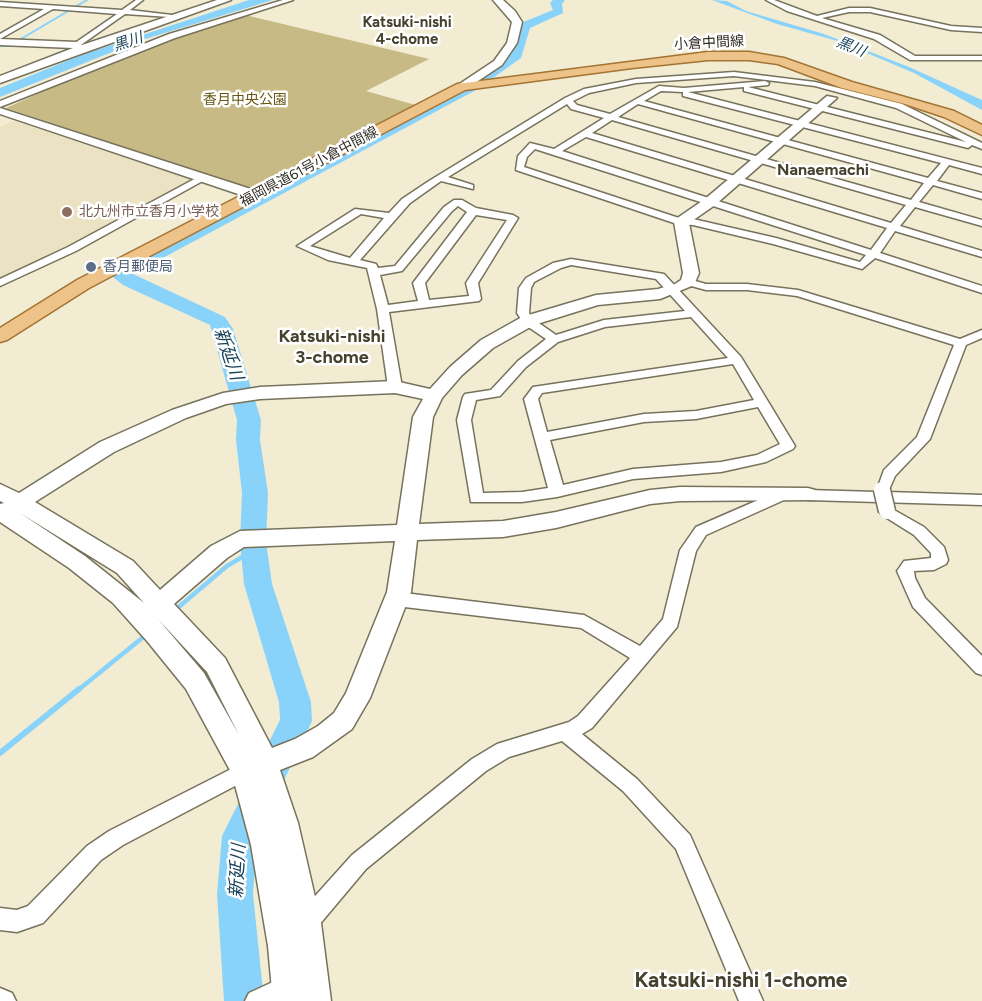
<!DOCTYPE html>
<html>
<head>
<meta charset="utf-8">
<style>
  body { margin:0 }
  canvas { display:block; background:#f2ecd3 }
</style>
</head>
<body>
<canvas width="982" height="1001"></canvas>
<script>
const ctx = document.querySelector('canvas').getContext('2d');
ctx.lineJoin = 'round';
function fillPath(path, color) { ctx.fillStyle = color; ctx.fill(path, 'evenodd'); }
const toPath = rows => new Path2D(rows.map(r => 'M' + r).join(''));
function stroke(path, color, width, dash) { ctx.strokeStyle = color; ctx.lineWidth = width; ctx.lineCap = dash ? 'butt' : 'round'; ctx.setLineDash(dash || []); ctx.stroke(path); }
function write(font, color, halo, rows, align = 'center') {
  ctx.font = font + ' Figtree,"Noto Sans JP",sans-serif'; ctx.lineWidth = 5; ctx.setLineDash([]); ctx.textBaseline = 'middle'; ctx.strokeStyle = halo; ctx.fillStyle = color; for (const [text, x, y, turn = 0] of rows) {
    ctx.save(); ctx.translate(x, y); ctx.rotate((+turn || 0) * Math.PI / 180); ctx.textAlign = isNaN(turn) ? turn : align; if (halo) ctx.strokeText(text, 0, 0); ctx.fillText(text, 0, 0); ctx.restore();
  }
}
fillPath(toPath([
  [14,121,193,180,64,250,0,280,0,127]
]), '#eae2c2');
fillPath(toPath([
  [241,14,429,59,366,91,419,106,255,191,6,108,130,52]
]), '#c7ba85');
fillPath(toPath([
  [249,0,273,0,142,40,0,97,0,88,84,54],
  [712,0,727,1,746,11,824,34,909,67,982,100,982,110,914,73,841,42,777,24]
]), '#89d3fb');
stroke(toPath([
  [0,46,9,46,87,0]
]), '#89d3fb', 2);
stroke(toPath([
  [174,611,227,566,254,550],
  [77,691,147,634]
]), '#89d3fb', 4.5);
stroke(toPath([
  [0,753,79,689]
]), '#89d3fb', 6);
fillPath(toPath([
  [553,0,565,0,562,4,563,13,530,28,521,58,476,90,133,274,225,317,233,329,261,420,260,440,268,493,266,542,272,584,311,702,312,721,257,837,253,894,264,1001,224,1001,217,894,222,836,280,720,279,702,244,584,240,542,242,493,236,440,237,420,210,325,123,285,113,277,115,271,117,267,466,84,510,53,521,23,553,10,550,3,553,0]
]), '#89d3fb');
const street = toPath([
  [136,0,143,0,130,10,172,15,169,17,125,14,78,47,75,43,117,14,53,9,0,39,0,34,44,9,0,6,0,2,122,10,136,0],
  [283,0,293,0,175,38,0,107,0,101,169,34,283,0],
  [766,0,774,0,817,16,849,8,870,8,951,26,982,28,982,32,951,30,870,12,849,12,822,18,880,35,915,56,982,56,982,60,910,60,874,39,787,11,766,0],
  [734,72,815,82,902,104,982,143,982,149,972,145,968,148,744,91,744,87,688,92,982,168,982,174,949,165,937,181,982,193,982,199,933,185,919,202,982,220,982,226,915,207,900,226,982,251,982,257,895,231,880,253,982,286,982,293,875,258,862,269,773,244,693,225,677,224,516,170,518,156,530,143,554,149,604,118,571,109,567,104,448,177,473,185,473,189,441,181,410,203,360,260,376,264,378,268,395,266,444,207,454,200,462,200,476,208,513,215,518,218,478,283,481,299,479,301,389,312,402,387,400,390,395,391,388,387,377,309,367,268,328,260,297,246,355,209,389,213,402,199,429,181,565,98,584,89,636,79,734,72],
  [734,76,815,86,896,108,966,142,748,87,768,85,769,83,765,81,684,88,659,86,610,114,577,105,573,101,589,93,636,83,734,76],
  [661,91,683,92,683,96,941,163,928,178,644,101,661,91],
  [638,104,924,183,911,200,618,117,638,104],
  [612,120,906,205,891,223,592,133,612,120],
  [586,137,887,228,871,250,562,151,586,137],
  [535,149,866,255,860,262,776,238,693,219,682,219,524,167,527,157,535,149],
  [458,206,467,212,413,283,418,301,388,305,380,275,402,271,452,211,458,206],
  [361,214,384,218,350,258,310,246,361,214],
  [476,215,507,220,466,283,469,296,429,300,425,283,476,215],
  [200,176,208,178,76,251,0,286,0,279,68,247,200,176],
  [571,259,664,274,741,357,795,446,793,449,766,462,721,472,633,479,557,497,522,502,471,502,457,420,463,397,465,394,491,390,518,361,546,339,524,324,517,313,519,288,526,278,553,263,571,259],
  [571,265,656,279,685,311,604,320,556,335,533,319,529,313,531,288,534,282,561,268,571,265],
  [691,317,728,358,533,387,524,399,548,488,522,492,483,493,471,420,476,400,500,396,526,367,558,342,605,327,691,317],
  [733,364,754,400,696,411,644,414,547,432,538,399,542,393,733,364],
  [758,407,780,444,757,455,721,462,633,469,563,485,550,440,644,422,696,419,758,407],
  [688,279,706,284,747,284,798,290,960,339,982,330,982,338,966,345,930,439,895,476,888,492,982,495,982,505,808,500,801,495,808,490,876,492,884,470,917,437,954,345,797,296,747,290,706,290,684,284,684,280,688,279],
  [779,491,786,496,784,500,706,535,696,551,677,627,592,728,582,734,637,779,690,835,763,1001,739,1001,676,849,623,791,562,741,509,757,486,771,366,869,314,931,306,934,298,931,295,923,298,915,352,855,472,759,497,744,569,722,578,716,630,658,581,628,396,606,390,604,388,599,390,594,396,592,584,615,640,646,663,619,680,550,696,527,779,491],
  [887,506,924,527,944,547,948,560,946,564,934,570,914,571,915,578,925,598,982,656,982,675,976,673,913,607,897,571,904,561,931,558,931,553,914,535,882,515,879,511,887,506],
  [245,762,252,765,255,771,252,777,123,845,101,860,43,923,17,932,0,930,0,908,17,910,28,906,87,846,109,831,245,762],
  [290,974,298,978,302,986,298,994,283,1001,245,1001,249,993,290,974],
  [0,988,12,993,16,1001,0,1001,0,988]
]);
const secondary = toPath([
  [217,0,231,0,0,83,0,76,73,48,0,45,0,39,77,42,82,45,217,0],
  [493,0,503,0,515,11,522,22,517,43,502,65,466,89,458,89,458,85,494,61,507,43,512,22,493,0],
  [827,96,837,98,715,205,689,223,699,273,694,285,660,299,598,305,534,325,493,348,462,375,442,398,433,417,419,524,503,521,556,512,650,490,680,487,808,488,815,490,818,495,815,500,680,501,650,504,556,528,503,537,417,540,411,592,370,698,352,729,313,757,280,770,298,823,321,923,331,1001,273,1001,268,946,251,845,232,774,186,689,147,641,113,603,69,568,0,522,0,504,4,503,0,501,0,484,19,493,100,442,172,410,223,393,260,387,395,381,430,389,450,367,481,340,522,317,596,295,658,289,675,284,681,280,683,273,674,222,676,219,705,199,827,96],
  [395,393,423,399,413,417,397,525,240,531,211,546,160,590,133,561,35,502,114,452,186,418,226,404,260,399,395,393],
  [20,513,117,573,144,603,85,556,20,513],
  [395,541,387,592,346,693,334,713,318,726,295,739,272,748,225,658,174,604,227,558,244,547,395,541],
  [158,619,207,672,239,735,204,673,158,619],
  [0,108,260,192,262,195,255,199,250,198,0,114,0,108]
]);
const primary = toPath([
  [708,52,749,52,784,58,852,82,954,111,982,125,982,135,944,117,905,104,842,88,778,64,749,60,708,60,632,68,465,90,89,288,7,340,0,342,0,328,77,280,457,84,708,52]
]);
stroke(street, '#77725c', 3);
stroke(secondary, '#77725c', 3);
stroke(primary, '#a37433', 3);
fillPath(street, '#fff');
fillPath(secondary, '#fff');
fillPath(primary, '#edc389');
const streetBridge = toPath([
  [882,490,887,511]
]);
stroke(streetBridge, '#77725c', 19, []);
stroke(streetBridge, '#fff', 16);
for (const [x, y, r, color] of [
  [67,212,6,"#8d6e63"],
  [91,267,6,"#5c6f8a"]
]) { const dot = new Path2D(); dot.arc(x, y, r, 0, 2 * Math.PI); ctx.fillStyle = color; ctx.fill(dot); stroke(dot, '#fff', 2); }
write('14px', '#2f2c23', '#fff', [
  ["小倉中間線",709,43,-3],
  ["福岡県道61号小倉中間線",309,167,-28]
]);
write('14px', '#675710', '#fff', [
  ["香月中央公園",245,100]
]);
write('14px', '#785e54', '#fff', [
  ["北九州市立香月小学校",79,212]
], 'left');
write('14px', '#4e5e75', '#fff', [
  ["香月郵便局",103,267]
], 'left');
write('bold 15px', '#46412d', '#fff', [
  ["Katsuki-nishi",407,23],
  ["4-chome",407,40]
]);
write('italic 15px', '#194358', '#fff', [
  ["黒川",128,42,-19],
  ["黒川",851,47,22]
]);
write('bold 16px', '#46412d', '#fff', [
  ["Nanaemachi",823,170]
]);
write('bold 18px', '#46412d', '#fff', [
  ["Katsuki-nishi",332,337],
  ["3-chome",332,358]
]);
write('italic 18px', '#194358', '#fff', [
  ["新延川",228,354,71],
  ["新延川",238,871,-87]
]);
write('bold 21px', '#46412d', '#fff', [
  ["Katsuki-nishi 1-chome",741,981]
]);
</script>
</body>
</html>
